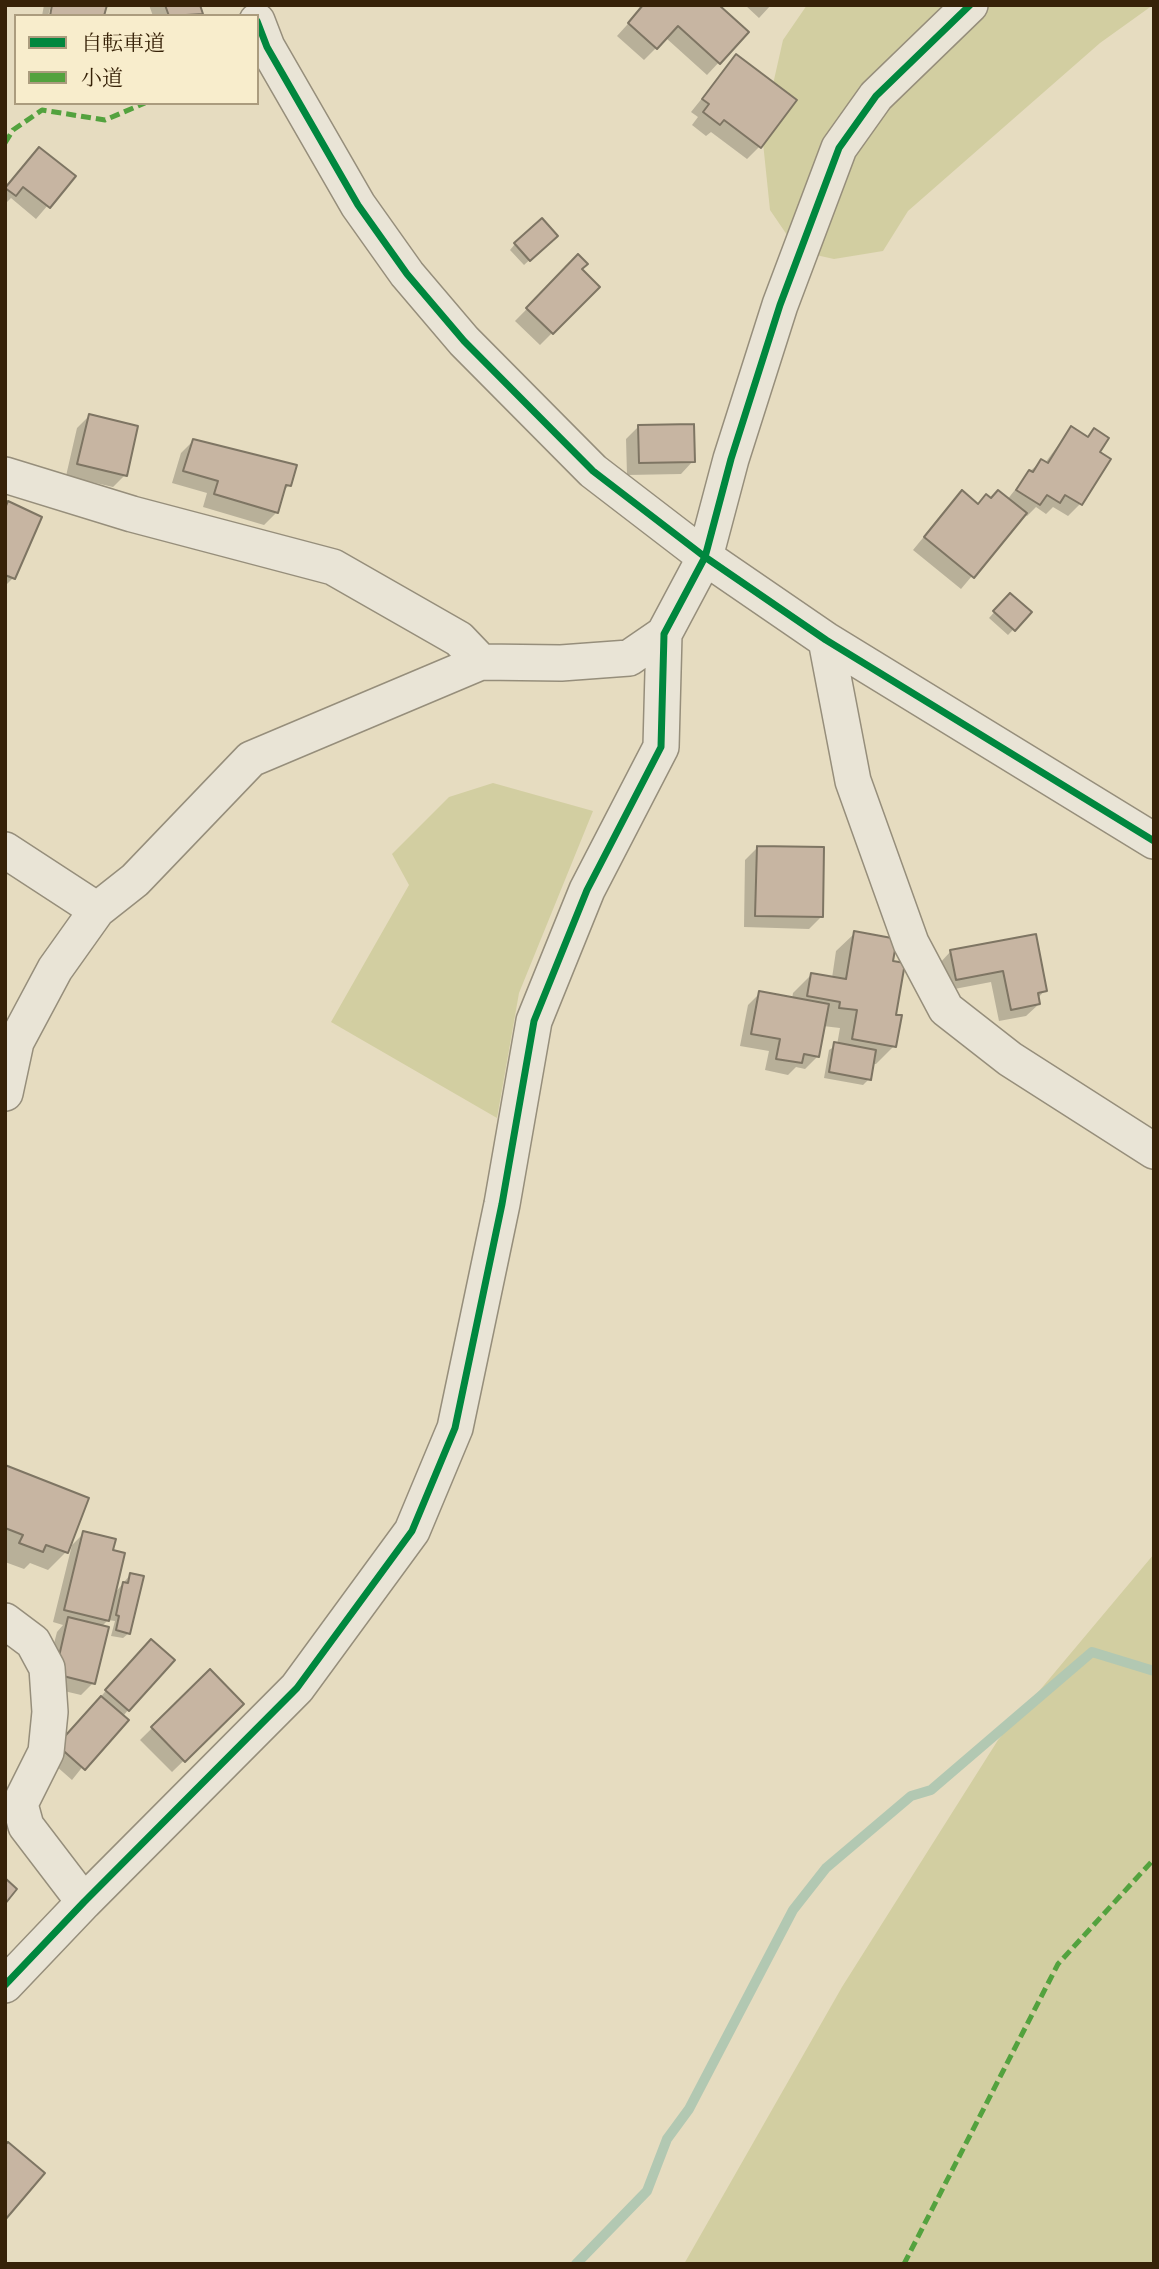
<!DOCTYPE html>
<html>
<head>
<meta charset="utf-8">
<style>
  body { margin:0 }
  #map { position:relative; width:1159px; height:2269px; overflow:hidden; background:#e6dcc0; font-family:Vollkorn,"Noto Serif JP",serif }
  canvas { display:block }
  .frame { position:absolute; inset:0; border:7px solid #372208; pointer-events:none }
  .legend { position:absolute; left:14px; top:14px; width:245px; height:91px; box-sizing:border-box; background:#f8edcc; border:2px solid #ab9c7e; margin:0; padding:9px 12px; list-style:none; font-size:21px; color:#372208 }
  .legend li { display:flex; align-items:center; gap:14px; height:35px }
  .legend b { width:35px; border:2px solid #ab9c7e }
</style>
</head>
<body>
<div id="map">
<canvas width="1159" height="2269"></canvas>
<div class="frame"></div>
<ul class="legend">
<li><b style="height:9px;background:#00873e"></b>自転車道</li>
<li><b style="height:9px;background:#53a23e"></b>小道</li>
</ul>
</div>
<script>
const ctx = document.querySelector('canvas').getContext('2d');
ctx.lineJoin = 'round';
function fillPath(path, color) { ctx.fillStyle = color; ctx.fill(path, 'evenodd'); }
const toPath = rows => new Path2D(rows.map(r => 'M' + r).join(''));
function stroke(path, color, width, dash) { ctx.strokeStyle = color; ctx.lineWidth = width; ctx.lineCap = dash ? 'butt' : 'round'; ctx.setLineDash(dash || []); ctx.stroke(path); }
fillPath(toPath([
  [807,5,1153,5,1100,43,908,211,883,251,834,259,798,251,770,210,762,133,783,40],
  [493,783,593,811,519,993,497,1118,331,1022,409,885,392,854,449,797],
  [1154,1554,1154,2264,684,2264,842,1987,998,1740]
]), '#d2cea1');
fillPath(toPath([
  [44,5,51,5,48,16,42,16],
  [149,5,198,5,201,14,153,16],
  [645,5,747,32,707,75,666,38,644,60,617,36],
  [745,5,771,5,759,18],
  [736,56,759,147,747,159,711,132,706,136,692,125,698,117,691,112],
  [39,149,73,176,36,219,11,198,5,204,5,188],
  [550,241,524,265,510,250,515,244],
  [578,257,580,269,598,287,540,345,515,321],
  [89,416,125,475,113,487,66,476,77,428],
  [638,427,693,461,681,474,627,475,626,439],
  [1071,428,1086,438,1094,430,1098,453,1109,459,1080,504,1068,516,1053,507,1046,514,1036,507,1027,516,1024,514,961,589,913,550,950,505,977,505,986,496,990,500,1007,500,1029,472,1042,461,1045,463],
  [193,441,289,485,282,493,276,513,264,525,203,507,207,493,172,483,181,453],
  [9,503,40,518,13,578,5,586,5,507],
  [1010,595,1029,613,1008,635,989,618],
  [758,847,821,917,809,929,744,927,745,860],
  [855,933,891,963,894,1046,876,1064,872,1064,869,1079,863,1085,824,1078,829,1050,837,1045,840,1028,823,1026,818,1056,805,1069,796,1067,788,1075,765,1070,769,1051,740,1046,748,1005,760,993,792,999,793,993,811,975,832,978,836,951],
  [1035,936,1045,990,1038,998,1039,1004,1026,1016,999,1021,991,982,944,991,939,964,951,951],
  [5,1467,66,1552,48,1570,30,1563,24,1569,5,1562],
  [84,1533,110,1552,114,1594,130,1575,129,1633,123,1638,111,1636,115,1621,108,1620,101,1627,93,1683,81,1695,43,1686,57,1632,63,1625,53,1622,72,1545],
  [139,1653,128,1710,72,1780,47,1758],
  [210,1671,242,1704,172,1772,140,1740]
]), '#0003');
stroke(toPath([
  [576,2264,647,2191,667,2139,689,2109,793,1910,826,1868,911,1796,931,1790,1092,1652,1154,1671]
]), '#b2c8b2', 10);
const building = toPath([
  [52,5,107,5,104,16,50,16,52,5],
  [165,5,200,5,203,14,169,16,165,5],
  [643,5,719,5,749,32,720,64,678,26,657,49,628,23,643,5],
  [736,54,797,100,761,148,724,120,720,125,703,112,709,104,702,99,736,54],
  [39,147,76,176,50,208,23,187,16,196,5,188,39,147],
  [542,218,558,236,530,261,514,243,542,218],
  [578,254,588,264,582,269,600,287,553,334,526,308,578,254],
  [89,414,138,426,127,476,77,464,89,414],
  [694,424,695,462,639,463,638,425,694,424],
  [1071,426,1088,437,1094,428,1109,438,1100,452,1111,459,1082,505,1065,495,1060,503,1047,495,1040,505,1016,490,1029,470,1033,472,1041,459,1048,463,1071,426],
  [193,439,297,465,291,486,286,485,278,513,214,494,218,481,183,471,193,439],
  [962,490,978,504,986,494,991,498,998,490,1027,513,974,578,924,537,962,490],
  [8,501,42,517,15,579,5,575,5,508,8,501],
  [1010,593,1032,612,1015,631,993,611,1010,593],
  [757,846,824,847,823,917,755,916,757,846],
  [854,931,897,939,893,961,905,963,896,1015,902,1015,896,1047,852,1039,857,1010,839,1008,840,1002,807,996,811,973,846,979,854,931],
  [1036,934,1047,991,1038,993,1040,1004,1011,1010,1003,971,956,980,950,950,1036,934],
  [759,991,829,1004,819,1057,804,1054,802,1063,776,1059,780,1039,751,1034,759,991],
  [834,1042,876,1050,871,1080,829,1072,834,1042],
  [5,1465,89,1498,68,1553,46,1545,43,1552,19,1543,23,1535,5,1528,5,1465],
  [83,1531,116,1539,113,1550,125,1553,109,1621,64,1610,83,1531],
  [130,1573,144,1576,130,1634,116,1630,119,1616,116,1615,123,1582,128,1583,130,1573],
  [68,1617,109,1627,95,1684,55,1674,68,1617],
  [151,1639,175,1660,129,1711,105,1690,151,1639],
  [210,1669,244,1704,185,1762,151,1727,210,1669],
  [101,1696,129,1720,85,1770,57,1745,101,1696],
  [5,1878,17,1889,5,1904,5,1878],
  [8,2142,45,2173,5,2220,5,2145,8,2142]
]);
fillPath(building, '#c7b5a2');
stroke(building, '#7e7563', 2);
const minor = toPath([
  [257,21,267,47,358,205,407,274,464,341,593,471,705,557,826,640,1154,841],
  [5,475,132,514,333,567,459,639,481,662],
  [826,640,853,781,911,943,946,1009,1010,1059,1154,1151],
  [5,850,97,910],
  [5,1093,16,1042,55,969,97,910,135,880,251,759,481,662,561,663,629,658,664,634],
  [5,1621,33,1642,47,1668,50,1712,46,1752,20,1804,26,1826,84,1902],
  [5,1985,84,1902,297,1688,412,1531,455,1428,502,1204,534,1021,587,890,661,747,664,634,705,557,731,459,780,305,839,148,876,96,970,5]
]);
stroke(minor, '#968e7b', 38);
stroke(minor, '#e9e4d6', 35);
stroke(toPath([
  [5,143,13,130,42,110,105,120,145,103],
  [904,2264,1058,1964,1154,1859]
]), '#53a23e', 5, [10, 5]);
stroke(toPath([
  [257,21,267,47,358,205,407,274,464,341,593,471,705,557,826,640,1154,841],
  [5,1985,84,1902,297,1688,412,1531,455,1428,502,1204,534,1021,587,890,661,747,664,634,705,557,731,459,780,305,839,148,876,96,970,5]
]), '#00873e', 7);
</script>
</body>
</html>
